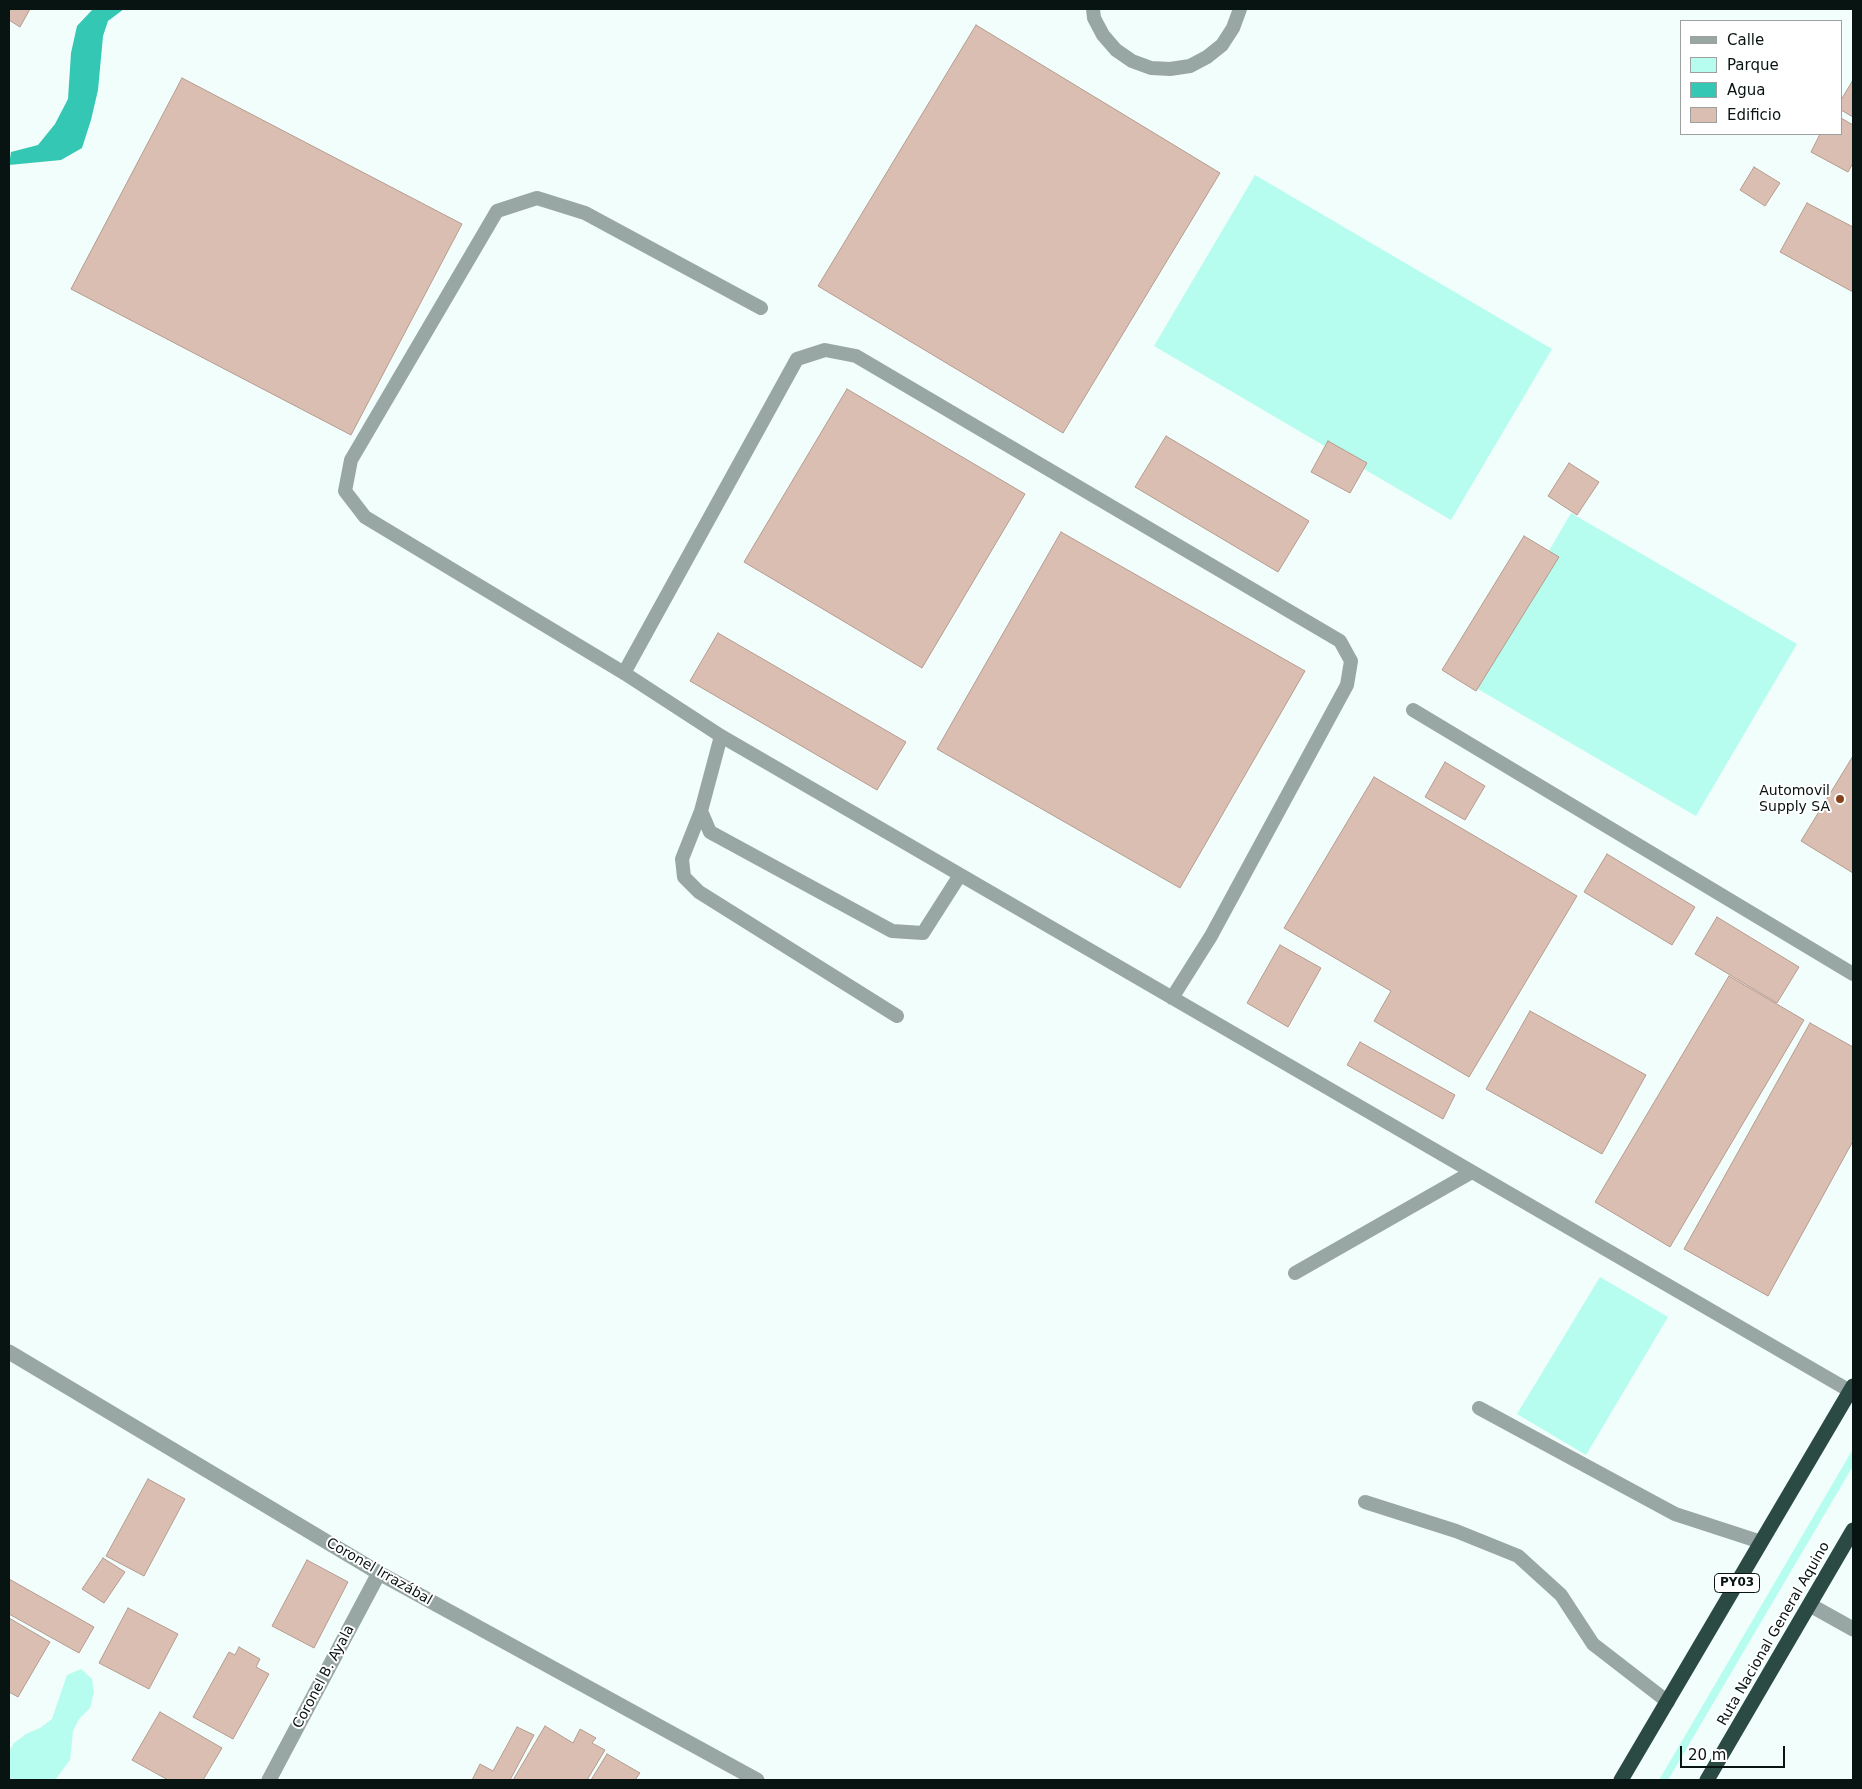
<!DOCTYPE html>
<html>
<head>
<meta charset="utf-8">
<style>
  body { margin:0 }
  #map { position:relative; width:1862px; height:1789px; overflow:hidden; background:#f1fefb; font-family:"DejaVu Sans",sans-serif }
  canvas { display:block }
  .frame { position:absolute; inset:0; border:10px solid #081412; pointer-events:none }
  .legend { position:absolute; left:1680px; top:20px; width:162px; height:115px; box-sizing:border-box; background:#fff; border:1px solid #9ca1a0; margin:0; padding:6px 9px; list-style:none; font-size:15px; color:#081412 }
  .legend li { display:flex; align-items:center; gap:10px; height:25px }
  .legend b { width:25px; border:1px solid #9ca1a0 }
  .scale { position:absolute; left:1680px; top:1746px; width:105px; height:22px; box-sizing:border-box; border:2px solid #081412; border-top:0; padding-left:6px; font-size:15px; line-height:18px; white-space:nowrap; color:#081412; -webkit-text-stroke:4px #fff; paint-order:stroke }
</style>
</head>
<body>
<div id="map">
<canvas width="1862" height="1789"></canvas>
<div class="frame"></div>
<ul class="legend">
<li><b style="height:6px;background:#99a7a4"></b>Calle</li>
<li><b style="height:14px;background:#b7fdef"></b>Parque</li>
<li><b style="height:14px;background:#34c7b3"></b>Agua</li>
<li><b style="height:14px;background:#dabeb1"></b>Edificio</li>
</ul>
<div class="scale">20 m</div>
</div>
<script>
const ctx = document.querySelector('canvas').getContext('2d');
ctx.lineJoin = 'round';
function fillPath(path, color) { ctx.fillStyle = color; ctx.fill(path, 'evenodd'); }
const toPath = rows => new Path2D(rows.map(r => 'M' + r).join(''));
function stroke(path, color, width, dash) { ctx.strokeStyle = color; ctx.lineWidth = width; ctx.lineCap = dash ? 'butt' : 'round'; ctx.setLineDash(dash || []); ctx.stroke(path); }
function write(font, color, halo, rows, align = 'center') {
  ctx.font = font + ' "DejaVu Sans",sans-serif'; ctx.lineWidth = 4; ctx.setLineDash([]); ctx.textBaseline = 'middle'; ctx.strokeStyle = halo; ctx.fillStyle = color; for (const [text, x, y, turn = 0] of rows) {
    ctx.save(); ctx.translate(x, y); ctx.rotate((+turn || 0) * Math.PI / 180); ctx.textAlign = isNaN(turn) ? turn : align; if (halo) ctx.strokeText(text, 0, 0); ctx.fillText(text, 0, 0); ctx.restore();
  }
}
fillPath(toPath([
  [1255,175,1552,349,1451,520,1154,346],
  [1571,513,1797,644,1696,816,1471,685],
  [1600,1277,1668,1317,1586,1455,1517,1414],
  [1853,1449,1853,1466,1668,1780,1659,1780],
  [81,1669,92,1679,94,1692,90,1708,79,1719,73,1731,70,1760,55,1780,9,1780,9,1751,14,1743,26,1734,40,1728,52,1719,67,1675]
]), '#b7fdef');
fillPath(toPath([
  [93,9,124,9,108,21,103,36,98,90,91,120,82,148,61,160,9,165,11,152,38,145,55,124,68,99,71,53,77,26]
]), '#34c7b3');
const building = toPath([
  [9,9,30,9,20,27,9,20,9,9],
  [976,25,1220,173,1063,433,818,286,976,25],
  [182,78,462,224,351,435,71,289,182,78],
  [1853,80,1853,117,1841,110,1841,100,1853,80],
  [1841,118,1853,125,1853,163,1848,172,1811,152,1820,134,1841,134,1841,118],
  [1754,167,1780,183,1765,206,1740,190,1754,167],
  [1807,203,1853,227,1853,292,1780,252,1807,203],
  [847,389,1025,494,922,668,744,562,847,389],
  [1166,436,1309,521,1278,572,1135,487,1166,436],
  [1328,441,1367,463,1350,493,1311,472,1328,441],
  [1569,463,1599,482,1577,515,1548,496,1569,463],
  [1061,532,1305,671,1180,888,937,749,1061,532],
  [1524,536,1559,557,1476,691,1442,670,1524,536],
  [718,633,906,742,877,790,690,681,718,633],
  [1853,756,1853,873,1801,841,1853,756],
  [1445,762,1485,786,1465,820,1425,797,1445,762],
  [1374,777,1577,896,1469,1077,1374,1021,1391,991,1284,928,1374,777],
  [1607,854,1695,907,1672,945,1584,892,1607,854],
  [1717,917,1799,967,1777,1003,1695,954,1717,917],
  [1280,945,1321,968,1288,1027,1247,1003,1280,945],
  [1729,976,1804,1020,1670,1247,1595,1202,1729,976],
  [1530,1011,1646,1075,1602,1154,1486,1089,1530,1011],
  [1810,1023,1853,1047,1853,1141,1768,1296,1684,1249,1810,1023],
  [1360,1042,1455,1095,1443,1119,1347,1065,1360,1042],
  [148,1479,185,1499,144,1576,106,1556,148,1479],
  [103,1558,125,1572,104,1603,82,1589,103,1558],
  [307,1560,348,1582,314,1648,272,1626,307,1560],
  [9,1579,94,1627,79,1653,9,1614,9,1579],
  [128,1608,178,1634,149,1689,99,1663,128,1608],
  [9,1618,50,1642,18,1697,9,1692,9,1618],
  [239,1647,260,1659,256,1667,269,1674,233,1739,193,1717,229,1652,235,1655,239,1647],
  [160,1712,222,1748,203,1780,168,1780,132,1760,160,1712],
  [545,1726,573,1743,580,1729,596,1738,592,1743,605,1750,587,1780,513,1780,545,1726],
  [517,1727,534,1735,510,1780,472,1780,480,1764,493,1771,517,1727],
  [607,1754,640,1773,635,1780,591,1780,607,1754]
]);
fillPath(building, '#dabeb1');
stroke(building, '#b69b8f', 1);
stroke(toPath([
  [1093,9,1094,18,1103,35,1116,50,1132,61,1151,68,1170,69,1190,66,1207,57,1222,45,1233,28,1240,9],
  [761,308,585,213,537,198,497,211,351,460,345,491,365,517,624,673,721,736,1850,1391],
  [624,673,797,359,825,350,856,356,1340,641,1351,661,1347,685,1211,936,1172,998],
  [1413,710,1853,974],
  [721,736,701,811,710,832,892,931,923,933,960,875],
  [701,811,682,859,684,877,699,892,897,1016],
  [1295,1273,1472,1172],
  [1479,1408,1675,1514,1761,1542],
  [1365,1502,1456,1531,1518,1556,1561,1595,1593,1644,1668,1702]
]), '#99a7a4', 14);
stroke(toPath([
  [9,1352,379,1573,757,1780],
  [1810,1605,1853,1629],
  [269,1780,379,1573]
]), '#99a7a4', 15);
stroke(toPath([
  [1621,1780,1853,1386],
  [1707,1780,1853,1530]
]), '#2c4a44', 15);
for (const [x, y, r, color] of [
  [1840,799,5,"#87411c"]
]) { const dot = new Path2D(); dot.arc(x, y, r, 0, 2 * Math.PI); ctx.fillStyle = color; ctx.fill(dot); stroke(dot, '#fff', 2); }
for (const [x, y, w] of [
  [1737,1583,45]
]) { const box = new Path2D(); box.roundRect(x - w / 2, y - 9.5, w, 19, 4); ctx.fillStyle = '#fff'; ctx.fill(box); stroke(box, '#081412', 1); }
write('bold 12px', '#081412', null, [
  ["PY03",1737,1583]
]);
write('14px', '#081412', '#fff', [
  ["Automovil",1830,791],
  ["Supply SA",1830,807]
], 'right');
write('14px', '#081412', '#fff', [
  ["Coronel Irrazábal",379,1572,30],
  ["Ruta Nacional General Aquino",1774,1634,-60],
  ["Coronel B. Ayala",324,1677,-62]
]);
</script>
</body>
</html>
